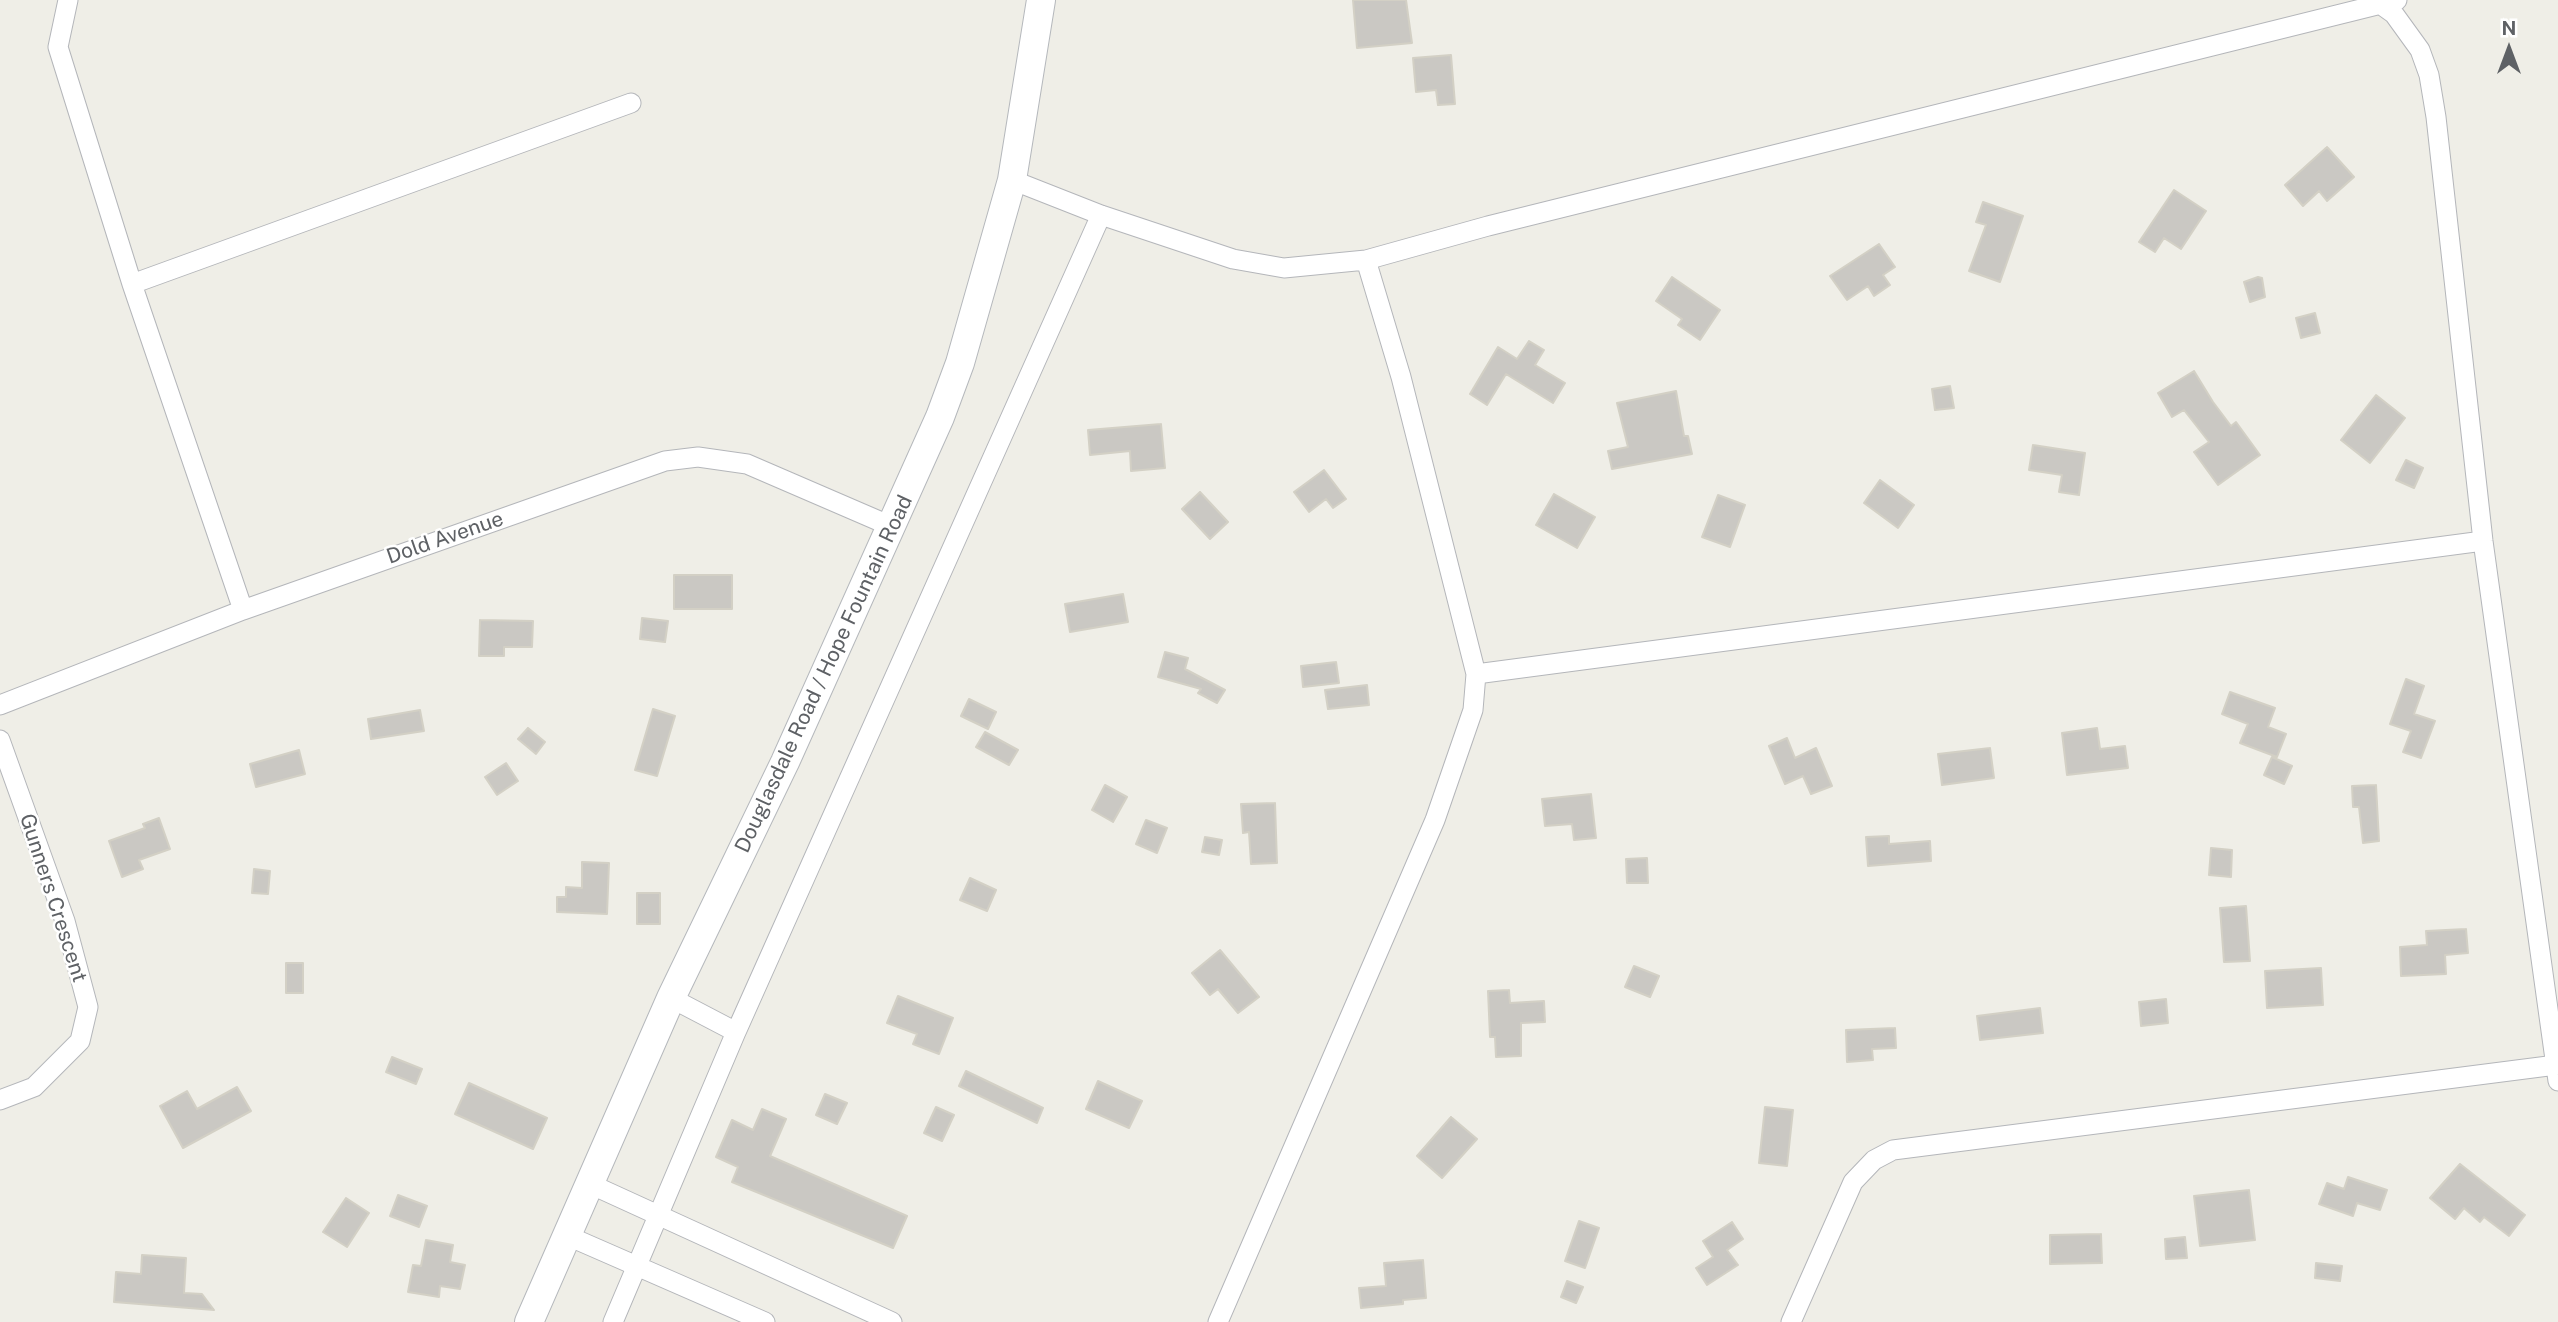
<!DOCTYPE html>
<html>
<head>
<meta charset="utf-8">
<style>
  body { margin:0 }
  #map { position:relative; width:2558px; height:1322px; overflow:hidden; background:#efeee7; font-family:"Public Sans",sans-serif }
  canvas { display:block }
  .north { position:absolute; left:2474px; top:14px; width:70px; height:70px; -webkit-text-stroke:5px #fff; paint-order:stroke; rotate:0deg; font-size:19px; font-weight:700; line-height:28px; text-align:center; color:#5e6165 }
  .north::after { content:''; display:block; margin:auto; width:24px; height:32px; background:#5e6165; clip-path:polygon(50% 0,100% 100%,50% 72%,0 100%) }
</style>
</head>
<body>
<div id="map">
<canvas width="2558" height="1322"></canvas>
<div class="north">N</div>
</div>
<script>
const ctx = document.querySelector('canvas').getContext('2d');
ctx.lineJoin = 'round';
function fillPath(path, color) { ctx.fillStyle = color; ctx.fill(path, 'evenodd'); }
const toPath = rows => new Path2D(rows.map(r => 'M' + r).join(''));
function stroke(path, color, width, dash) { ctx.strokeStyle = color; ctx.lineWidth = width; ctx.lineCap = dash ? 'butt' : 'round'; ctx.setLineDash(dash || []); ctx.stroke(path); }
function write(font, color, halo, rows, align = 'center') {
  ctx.font = font + ' "Public Sans",sans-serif'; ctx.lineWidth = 5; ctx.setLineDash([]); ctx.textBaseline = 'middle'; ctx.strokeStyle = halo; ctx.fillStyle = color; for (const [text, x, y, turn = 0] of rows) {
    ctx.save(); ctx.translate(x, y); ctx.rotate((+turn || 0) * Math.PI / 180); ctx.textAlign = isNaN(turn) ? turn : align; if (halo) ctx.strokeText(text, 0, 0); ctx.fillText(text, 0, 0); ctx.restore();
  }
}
const building = toPath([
  [1353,0,1406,0,1412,43,1357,48,1353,0],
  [1451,55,1455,104,1438,105,1436,90,1416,92,1413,58,1451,55],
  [2327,147,2354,177,2327,201,2319,191,2303,206,2285,185,2327,147],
  [2174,190,2206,211,2181,249,2164,238,2155,252,2139,242,2174,190],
  [1983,202,2023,216,2000,282,1969,271,1986,225,1976,222,1983,202],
  [1879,244,1895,267,1883,275,1890,285,1874,296,1868,286,1847,300,1830,276,1879,244],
  [1672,277,1720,310,1700,340,1678,325,1682,319,1656,301,1672,277],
  [2258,277,2262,278,2265,297,2250,302,2244,282,2258,277],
  [2315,313,2320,333,2301,338,2296,318,2315,313],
  [1529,341,1544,350,1535,365,1565,383,1553,403,1506,374,1487,405,1470,394,1498,347,1517,359,1529,341],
  [2194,371,2213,402,2231,426,2236,422,2260,455,2218,485,2194,452,2209,442,2184,410,2172,417,2158,393,2194,371],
  [1950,386,1954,408,1935,410,1932,389,1950,386],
  [1676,391,1684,436,1688,436,1692,454,1612,469,1608,451,1628,447,1617,403,1676,391],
  [2376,395,2405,418,2370,463,2341,440,2376,395],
  [1161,424,1165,468,1131,471,1130,451,1090,455,1088,430,1161,424],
  [2033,445,2085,453,2079,495,2059,492,2062,475,2029,470,2033,445],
  [2406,460,2423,468,2414,488,2396,480,2406,460],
  [1324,470,1346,499,1333,508,1326,499,1309,512,1294,492,1324,470],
  [1880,480,1914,505,1898,528,1864,503,1880,480],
  [1200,492,1228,522,1210,539,1182,509,1200,492],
  [1554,494,1595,517,1577,548,1536,525,1554,494],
  [1718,495,1745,505,1730,547,1702,537,1718,495],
  [674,575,732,575,732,609,674,609,674,575],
  [1123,594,1128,622,1070,632,1065,604,1123,594],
  [642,618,668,621,665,642,640,639,642,618],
  [480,620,533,621,532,647,504,647,504,656,479,656,480,620],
  [1165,652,1188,658,1185,669,1225,690,1217,703,1198,693,1201,689,1158,677,1165,652],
  [1336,662,1339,683,1303,687,1301,666,1336,662],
  [2406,679,2424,686,2414,714,2435,721,2421,758,2403,752,2411,731,2390,724,2406,679],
  [1367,685,1369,705,1328,709,1325,690,1367,685],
  [2230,692,2275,708,2268,727,2286,734,2277,757,2240,743,2248,724,2222,714,2230,692],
  [969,699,996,712,988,729,961,716,969,699],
  [653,709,675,716,657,776,635,770,653,709],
  [420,710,424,731,371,739,368,719,420,710],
  [528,728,545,742,536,754,518,739,528,728],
  [2097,728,2100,749,2125,746,2128,768,2067,775,2062,733,2097,728],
  [985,732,1018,750,1009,765,976,747,985,732],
  [1787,738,1795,758,1816,748,1832,786,1811,794,1803,776,1785,784,1769,746,1787,738],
  [1990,748,1994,778,1942,785,1938,754,1990,748],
  [299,750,305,774,256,787,250,764,299,750],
  [2272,757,2292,766,2284,784,2264,775,2272,757],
  [506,763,518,781,497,795,485,777,506,763],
  [1105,785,1127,797,1113,822,1092,810,1105,785],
  [2376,785,2379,841,2363,843,2359,807,2353,807,2352,786,2376,785],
  [1591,794,1596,838,1574,840,1572,824,1545,826,1542,799,1591,794],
  [1275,803,1277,863,1251,864,1249,832,1243,833,1241,804,1275,803],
  [159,818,170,849,139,860,143,869,122,877,109,841,145,828,143,824,159,818],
  [1146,820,1167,828,1157,853,1136,844,1146,820],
  [1889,836,1889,844,1930,841,1931,861,1868,866,1866,837,1889,836],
  [1205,837,1222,840,1219,855,1202,852,1205,837],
  [2211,848,2232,850,2231,877,2209,875,2211,848],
  [1647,858,1648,883,1627,883,1626,859,1647,858],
  [582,862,609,863,607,914,557,912,557,897,566,897,566,887,582,888,582,862],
  [254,869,270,871,268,894,252,893,254,869],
  [970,878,996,890,987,911,960,900,970,878],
  [637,893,660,893,660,924,637,924,637,893],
  [2246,906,2250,961,2224,962,2220,908,2246,906],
  [2466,929,2468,953,2445,955,2446,974,2401,976,2400,947,2427,945,2426,931,2466,929],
  [1220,950,1259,997,1238,1013,1218,989,1210,995,1192,973,1220,950],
  [286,963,303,963,303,993,286,993,286,963],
  [1634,966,1659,976,1650,997,1625,987,1634,966],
  [2321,968,2323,1005,2267,1008,2265,971,2321,968],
  [1509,990,1510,1003,1544,1001,1545,1022,1521,1023,1521,1056,1496,1057,1495,1037,1490,1037,1488,991,1509,990],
  [898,996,953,1018,939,1054,913,1044,917,1034,887,1023,898,996],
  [2166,999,2168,1023,2141,1026,2139,1002,2166,999],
  [2040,1008,2043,1033,1980,1040,1977,1016,2040,1008],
  [1895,1028,1896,1048,1872,1049,1873,1060,1847,1062,1846,1030,1895,1028],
  [392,1057,422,1069,416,1084,386,1072,392,1057],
  [966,1071,1043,1108,1037,1123,959,1086,966,1071],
  [1098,1081,1142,1101,1129,1128,1086,1109,1098,1081],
  [469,1083,547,1118,533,1149,455,1114,469,1083],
  [237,1087,251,1111,183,1148,160,1106,187,1091,197,1109,237,1087],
  [825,1094,847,1103,837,1124,816,1115,825,1094],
  [936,1107,954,1115,942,1141,924,1133,936,1107],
  [1765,1107,1793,1110,1787,1166,1759,1163,1765,1107],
  [762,1109,786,1119,770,1156,907,1216,893,1248,732,1182,738,1167,716,1157,732,1120,753,1130,762,1109],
  [1451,1117,1477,1139,1442,1178,1417,1156,1451,1117],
  [2460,1164,2525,1215,2509,1236,2484,1217,2480,1222,2464,1208,2455,1219,2430,1198,2460,1164],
  [2348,1177,2387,1190,2380,1210,2357,1203,2353,1216,2319,1204,2327,1183,2344,1189,2348,1177],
  [2249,1190,2255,1240,2200,1246,2194,1196,2249,1190],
  [398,1195,427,1206,419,1227,390,1216,398,1195],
  [346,1198,369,1213,347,1247,323,1232,346,1198],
  [1579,1221,1599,1228,1585,1268,1565,1261,1579,1221],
  [1732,1222,1743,1239,1727,1250,1738,1265,1707,1285,1696,1268,1713,1257,1703,1241,1732,1222],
  [2101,1234,2102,1263,2050,1264,2050,1235,2101,1234],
  [2185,1237,2187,1258,2166,1259,2165,1239,2185,1237],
  [426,1240,453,1245,450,1262,465,1265,460,1289,440,1286,439,1297,408,1292,413,1265,421,1266,426,1240],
  [142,1255,186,1258,184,1293,202,1294,214,1310,114,1302,116,1272,141,1274,142,1255],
  [1423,1260,1426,1298,1403,1300,1403,1304,1361,1308,1359,1288,1386,1286,1384,1263,1423,1260],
  [2316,1263,2342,1266,2340,1281,2315,1278,2316,1263],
  [1567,1281,1583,1287,1576,1303,1561,1297,1567,1281]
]);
fillPath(building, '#cac8c3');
stroke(building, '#d3d0c5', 2);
const street = toPath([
  [68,0,58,47,132,284,243,610],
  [2380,4,2394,14,2420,50,2429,75,2436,117,2483,541,2558,1081],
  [1012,180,1101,215,1233,259,1284,268,1366,260,1488,226,2397,0],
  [132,284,631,103],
  [1476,674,2483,541],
  [0,705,243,610,665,461,698,457,747,464,893,527],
  [0,740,65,921,88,1007,80,1041,34,1087,0,1100],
  [736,1032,1101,215],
  [590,1184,892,1322],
  [568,1236,765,1322],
  [613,1322,736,1032,671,998],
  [1218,1322,1435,820,1473,710,1476,674,1401,377,1366,260],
  [1791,1322,1853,1182,1874,1160,1893,1150,2556,1065]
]);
const secondary = toPath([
  [529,1322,671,998,785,762,940,417,960,363,1012,180,1041,0]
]);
stroke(street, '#b4b6ba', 21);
stroke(secondary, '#b5b8bc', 30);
stroke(street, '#fff', 19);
stroke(secondary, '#fff', 28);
write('21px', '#5e6165', '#fff', [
  ["Dold Avenue",445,538,-19],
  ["Douglasdale Road / Hope Fountain Road",824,674,-65],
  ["Gunners Crescent",53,898,72]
]);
</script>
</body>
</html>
